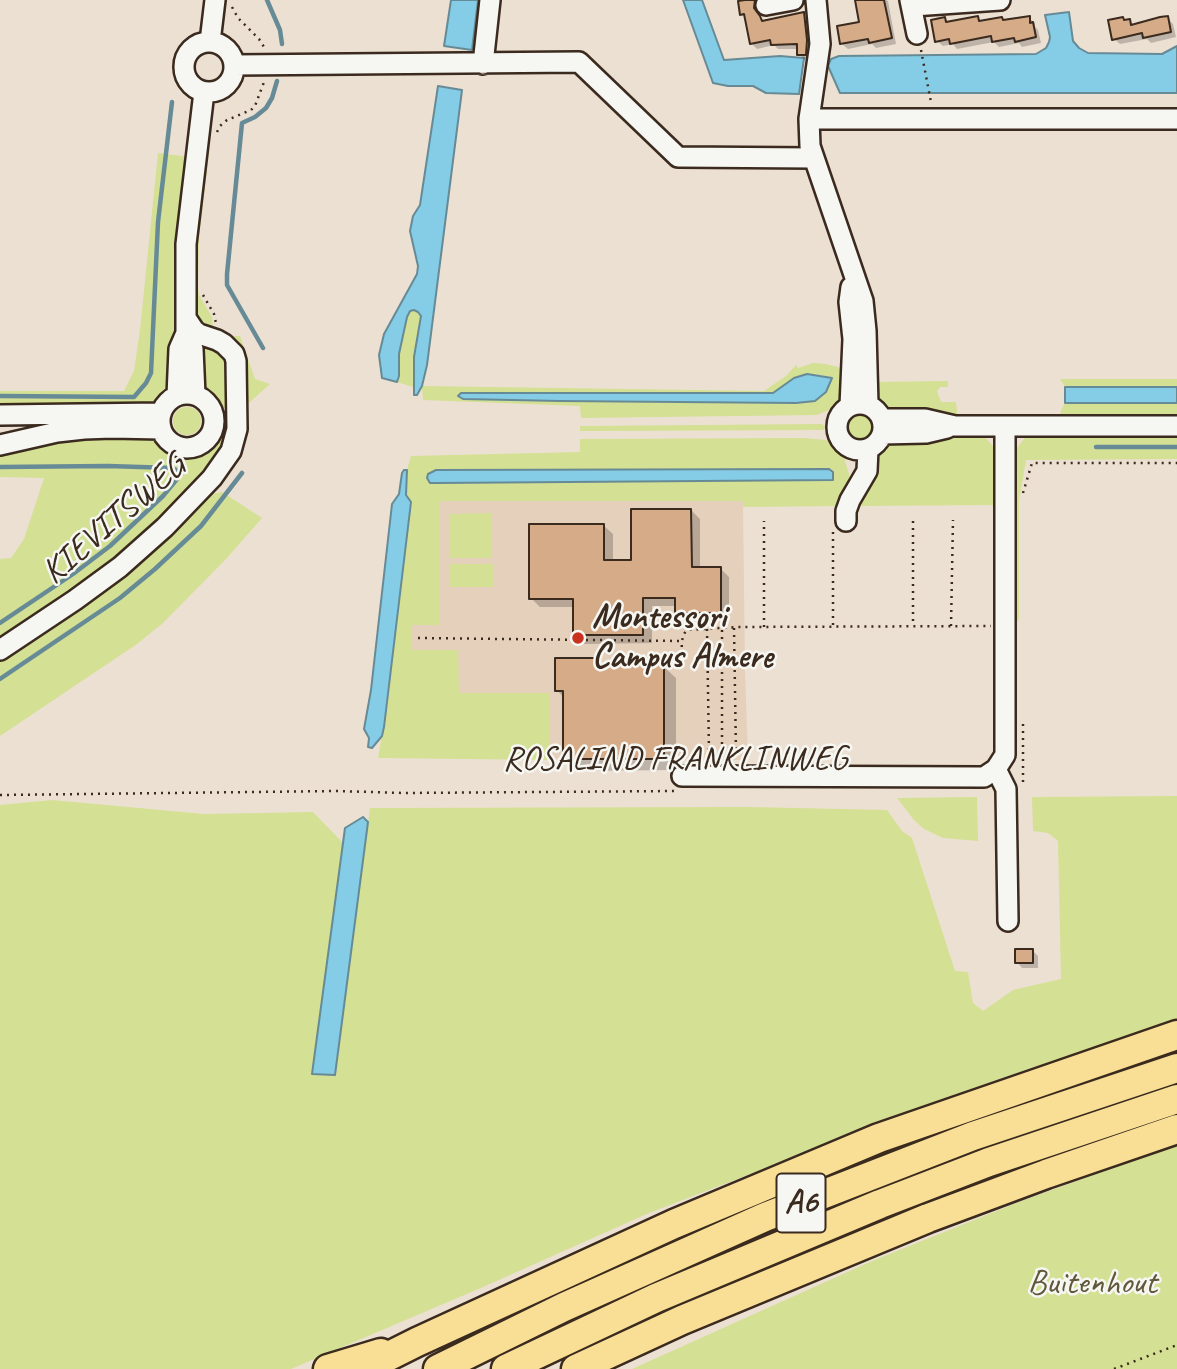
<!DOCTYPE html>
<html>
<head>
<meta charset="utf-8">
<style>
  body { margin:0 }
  canvas { display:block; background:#ece0d2 }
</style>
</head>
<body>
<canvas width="1177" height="1369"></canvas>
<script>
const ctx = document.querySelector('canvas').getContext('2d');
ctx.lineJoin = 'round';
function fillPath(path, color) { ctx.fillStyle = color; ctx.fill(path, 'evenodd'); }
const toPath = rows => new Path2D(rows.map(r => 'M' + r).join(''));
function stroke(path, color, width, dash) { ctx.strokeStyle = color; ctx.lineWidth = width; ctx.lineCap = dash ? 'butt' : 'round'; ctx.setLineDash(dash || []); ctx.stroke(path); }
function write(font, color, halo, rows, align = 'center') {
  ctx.font = font + ' Caveat,sans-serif'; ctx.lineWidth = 5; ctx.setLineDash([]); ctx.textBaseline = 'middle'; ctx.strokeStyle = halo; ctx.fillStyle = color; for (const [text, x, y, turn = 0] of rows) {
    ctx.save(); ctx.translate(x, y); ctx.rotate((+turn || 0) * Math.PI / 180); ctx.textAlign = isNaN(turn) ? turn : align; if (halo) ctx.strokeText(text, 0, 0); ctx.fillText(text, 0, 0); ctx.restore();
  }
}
fillPath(toPath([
  [440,501,743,501,745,671,748,760,550,760,550,693,458,693,412,650,412,625,440,625]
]), '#e5d0bc');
fillPath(toPath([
  [204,151,209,152,199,238,198,288,199,295,212,317,213,328,212,334,203,330,193,310,193,267],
  [158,153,190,157,174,382,170,393,156,405,0,411,0,391,124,391,134,371,140,330],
  [414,310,421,316,414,357,413,387,397,382,399,376,399,354,407,317,410,311],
  [223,336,240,336,255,379,270,384,241,410],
  [196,339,228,356,232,410,217,406,200,391],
  [813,363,826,364,838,367,843,372,843,399,834,408,817,415,581,418,580,406,423,400,422,386,764,391,786,376,796,365,798,368],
  [807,374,823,375,815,401,796,403,463,399,458,394,774,393,794,378],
  [1060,379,1177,379,1177,387,1065,387],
  [948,381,948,387,940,387,937,391,941,402,956,402,958,420,889,410,879,401,872,382],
  [1065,403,1177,403,1177,420,1060,420,1061,410],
  '173 421a14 14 0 1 1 28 0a14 14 0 1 1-28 0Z',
  '846 427a14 14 0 1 1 28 0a14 14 0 1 1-28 0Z',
  [822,424,825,426,824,430,580,431,580,426],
  [1177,433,1177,459,1026,460,1019,501,1019,619,1017,622,1013,622,1012,454,1028,434],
  [230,434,231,440,164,523,0,645,0,559,11,558,24,539,44,478,0,477,0,450,47,438,157,437,174,451,189,453,203,449,219,436],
  [956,434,982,434,1000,454,1000,505,854,506,875,462,886,446,892,443],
  [804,438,826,440,836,449,844,458,849,474,849,482,841,506,743,507,743,501,440,501,440,625,412,625,412,650,458,650,459,693,550,693,550,760,378,758,388,698,411,502,406,495,407,470,411,456,580,452,580,439],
  [222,492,262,518,227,558,163,623,137,644,0,736,0,655,199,497],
  [492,513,492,558,450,558,449,514],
  [449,564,493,564,493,587,449,587],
  [1177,796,1177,1021,1025,1070,873,1123,758,1171,649,1213,483,1287,291,1369,0,1369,0,805,52,800,204,814,313,812,343,843,312,1074,335,1075,370,808,748,807,887,810,902,831,912,838,955,971,968,972,973,1003,983,1011,1013,990,1061,979,1058,841,1048,833,1033,831,1032,797],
  [977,797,978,841,943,838,924,829,914,820,897,798],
  [1177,1145,1177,1369,632,1369,872,1261,1024,1200]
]), '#d4e093');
const water = toPath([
  [451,0,478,0,472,50,444,46,451,0],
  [683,0,702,0,724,60,780,56,804,58,799,94,766,93,753,86,728,86,713,83,683,0],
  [1069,12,1073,41,1079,48,1088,53,1162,54,1177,46,1177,93,840,93,828,66,831,59,839,56,1036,54,1046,48,1049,42,1050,37,1045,15,1069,12],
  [438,86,462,90,427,365,422,386,417,395,414,395,414,357,421,316,418,312,414,310,410,311,407,317,399,354,399,376,397,382,382,378,379,355,384,334,417,274,418,266,410,231,413,216,420,205,438,86],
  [807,374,832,378,826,392,815,401,796,403,560,401,463,399,458,396,461,393,773,393,794,378,807,374],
  [1065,387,1177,387,1177,403,1065,403,1065,387],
  [829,469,833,472,833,480,436,483,430,483,427,478,428,474,436,470,829,469],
  [404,470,407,470,406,495,411,502,384,727,382,736,372,748,368,747,369,738,364,729,371,690,392,504,399,494,402,473,404,470],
  [363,817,368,822,335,1075,312,1074,345,828,363,817]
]);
fillPath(water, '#85cce6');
stroke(water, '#678b96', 2);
fillPath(toPath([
  [739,0,758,0,761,6,759,15,765,22,803,14,809,20,812,47,811,60,805,60,799,54,799,49,778,49,774,45,757,49,751,43,746,18,742,14],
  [861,0,886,0,888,1,896,44,876,48,872,44,848,49,842,44,861,23],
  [977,18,982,22,1004,22,1029,18,1035,23,1035,27,1038,30,1041,43,1022,47,1019,43,999,47,994,42,957,49,953,44,943,46,937,41,945,19,949,23],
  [1167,18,1173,24,1176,37,1151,43,1147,39,1120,44,1114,39,1125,22,1130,21,1135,26],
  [691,510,700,519,700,568,720,568,729,577,729,621,686,621,676,612,676,606,652,606,652,643,584,644,575,635,575,607,540,607,531,598,603,525,613,534,613,561,633,561],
  [597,660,603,666,663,666,676,678,676,770,577,771,565,758,564,698,557,690],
  [1032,950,1038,956,1038,968,1022,968,1017,962]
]), '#0003');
stroke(toPath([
  [267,0,280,30,282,44],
  [263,348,227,285,227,274,242,123,255,117,266,108,272,98,277,81],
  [0,396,134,397,146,383,151,373,158,222,172,102],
  [1096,447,1177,447],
  [0,467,108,466,172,468,182,473,163,496,110,546,73,574,0,623],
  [0,679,120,598,155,569,201,526,242,473]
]), '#678b96', 4.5);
const building = toPath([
  [745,0,755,0,754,8,760,16,762,21,804,12,807,40,806,55,797,55,797,44,771,45,770,40,750,44,744,14,740,15,738,1,745,0],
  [855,0,884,0,892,38,869,43,868,39,840,44,837,26,859,22,855,0],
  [978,16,979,21,1002,17,1003,20,1030,16,1030,23,1033,22,1036,37,1015,42,1014,38,992,42,991,36,950,44,949,39,935,42,931,20,945,17,946,22,978,16],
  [1168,16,1171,32,1143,38,1142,33,1112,40,1108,20,1123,17,1124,20,1130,19,1131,25,1160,17,1168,16],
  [631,509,691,509,692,567,721,567,721,613,675,613,675,598,643,598,643,635,573,635,573,599,529,599,529,524,604,524,604,560,631,560,631,509],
  [555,658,597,658,598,664,664,664,664,759,563,759,563,691,555,691,555,658],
  [1015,949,1033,949,1033,963,1015,963,1015,949]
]);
fillPath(building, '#d6ab88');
stroke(building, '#3b2a1e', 2);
const minor = toPath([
  [816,0,820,44,809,119,810,146,863,301,866,331,868,405],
  [910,0,917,34],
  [766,5,793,0],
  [913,6,1000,0],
  [210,42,215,0],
  '184 67a25 25 0 1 1 50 0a25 25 0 1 1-50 0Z',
  [483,64,490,0],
  [234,65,579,62,678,157,814,158],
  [809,119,1177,119],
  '160 421a27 27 0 1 1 54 0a27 27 0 1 1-54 0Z',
  [195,395,193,349,186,333,186,244,204,92],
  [177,396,179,349,186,333],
  '837 427a23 23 0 1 1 46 0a23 23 0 1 1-46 0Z',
  [850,406,853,339,849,302,851,287],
  [0,415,161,413],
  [882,419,925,419,955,426,1177,426],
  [882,434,926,433,947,428],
  [0,445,57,432,84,429,112,428,161,429],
  [846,521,846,511,850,500,867,471,868,449],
  [0,650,75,600,120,567,165,527,212,478,231,451,237,429,236,361,234,354,224,344,217,340,199,334,194,330,186,318],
  [996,769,1006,789,1008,921],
  [682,776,984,777,996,769,1005,755,1005,426]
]);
const highway = toPath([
  [328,1369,381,1353],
  [363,1369,417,1342,674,1224,879,1138,1177,1035],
  [438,1369,564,1307,765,1217,973,1136,1177,1068],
  [506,1369,656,1298,880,1204,989,1162,1177,1099],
  [576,1369,682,1320,928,1218,1046,1174,1177,1129]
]);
stroke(minor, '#3b2a1e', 24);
stroke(highway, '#3b2a1e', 33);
stroke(toPath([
  [232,7,238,18,259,39,264,47],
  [921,50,931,102],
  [217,132,220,126,227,120,251,110,255,106,264,82],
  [203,295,214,314,216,323],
  [1023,493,1032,463,1177,463],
  [913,521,913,626],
  [833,532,833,627],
  [951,626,953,520],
  [764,627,764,521],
  [734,628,736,753],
  [707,629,709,752],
  [418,638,681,641],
  [681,661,682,642,683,635,687,630,738,627,991,626],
  [1023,724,1023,787],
  [722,751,722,629],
  [0,795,337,791,404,793,676,791],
  [1114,1369,1177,1345]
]), '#3b2a1e', 2.5, [2, 5]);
stroke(minor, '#f6f6f2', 19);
stroke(highway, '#f9df96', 28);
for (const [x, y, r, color] of [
  [578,638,7,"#c8321e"]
]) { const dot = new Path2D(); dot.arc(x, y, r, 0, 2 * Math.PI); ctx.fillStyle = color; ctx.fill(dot); stroke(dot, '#f6f6f2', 2.5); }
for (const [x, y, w] of [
  [801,1203,49]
]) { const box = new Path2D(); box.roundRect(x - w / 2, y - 29.5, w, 59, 5); ctx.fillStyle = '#f6f6f2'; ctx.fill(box); stroke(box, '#3b2a1e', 2); }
write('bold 33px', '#3b2a1e', null, [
  ["A6",801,1203]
]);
write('35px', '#3b2a1e', '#f6f6f2', [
  ["KIEVITSWEG",114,520,-41],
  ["ROSALIND FRANKLINWEG",675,760]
]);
write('bold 35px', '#3b2a1e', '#f6f6f2', [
  ["Montessori",592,618],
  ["Campus Almere",592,658]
], 'left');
write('35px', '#61583b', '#f6f6f2', [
  ["Buitenhout",1092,1284]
]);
</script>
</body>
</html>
